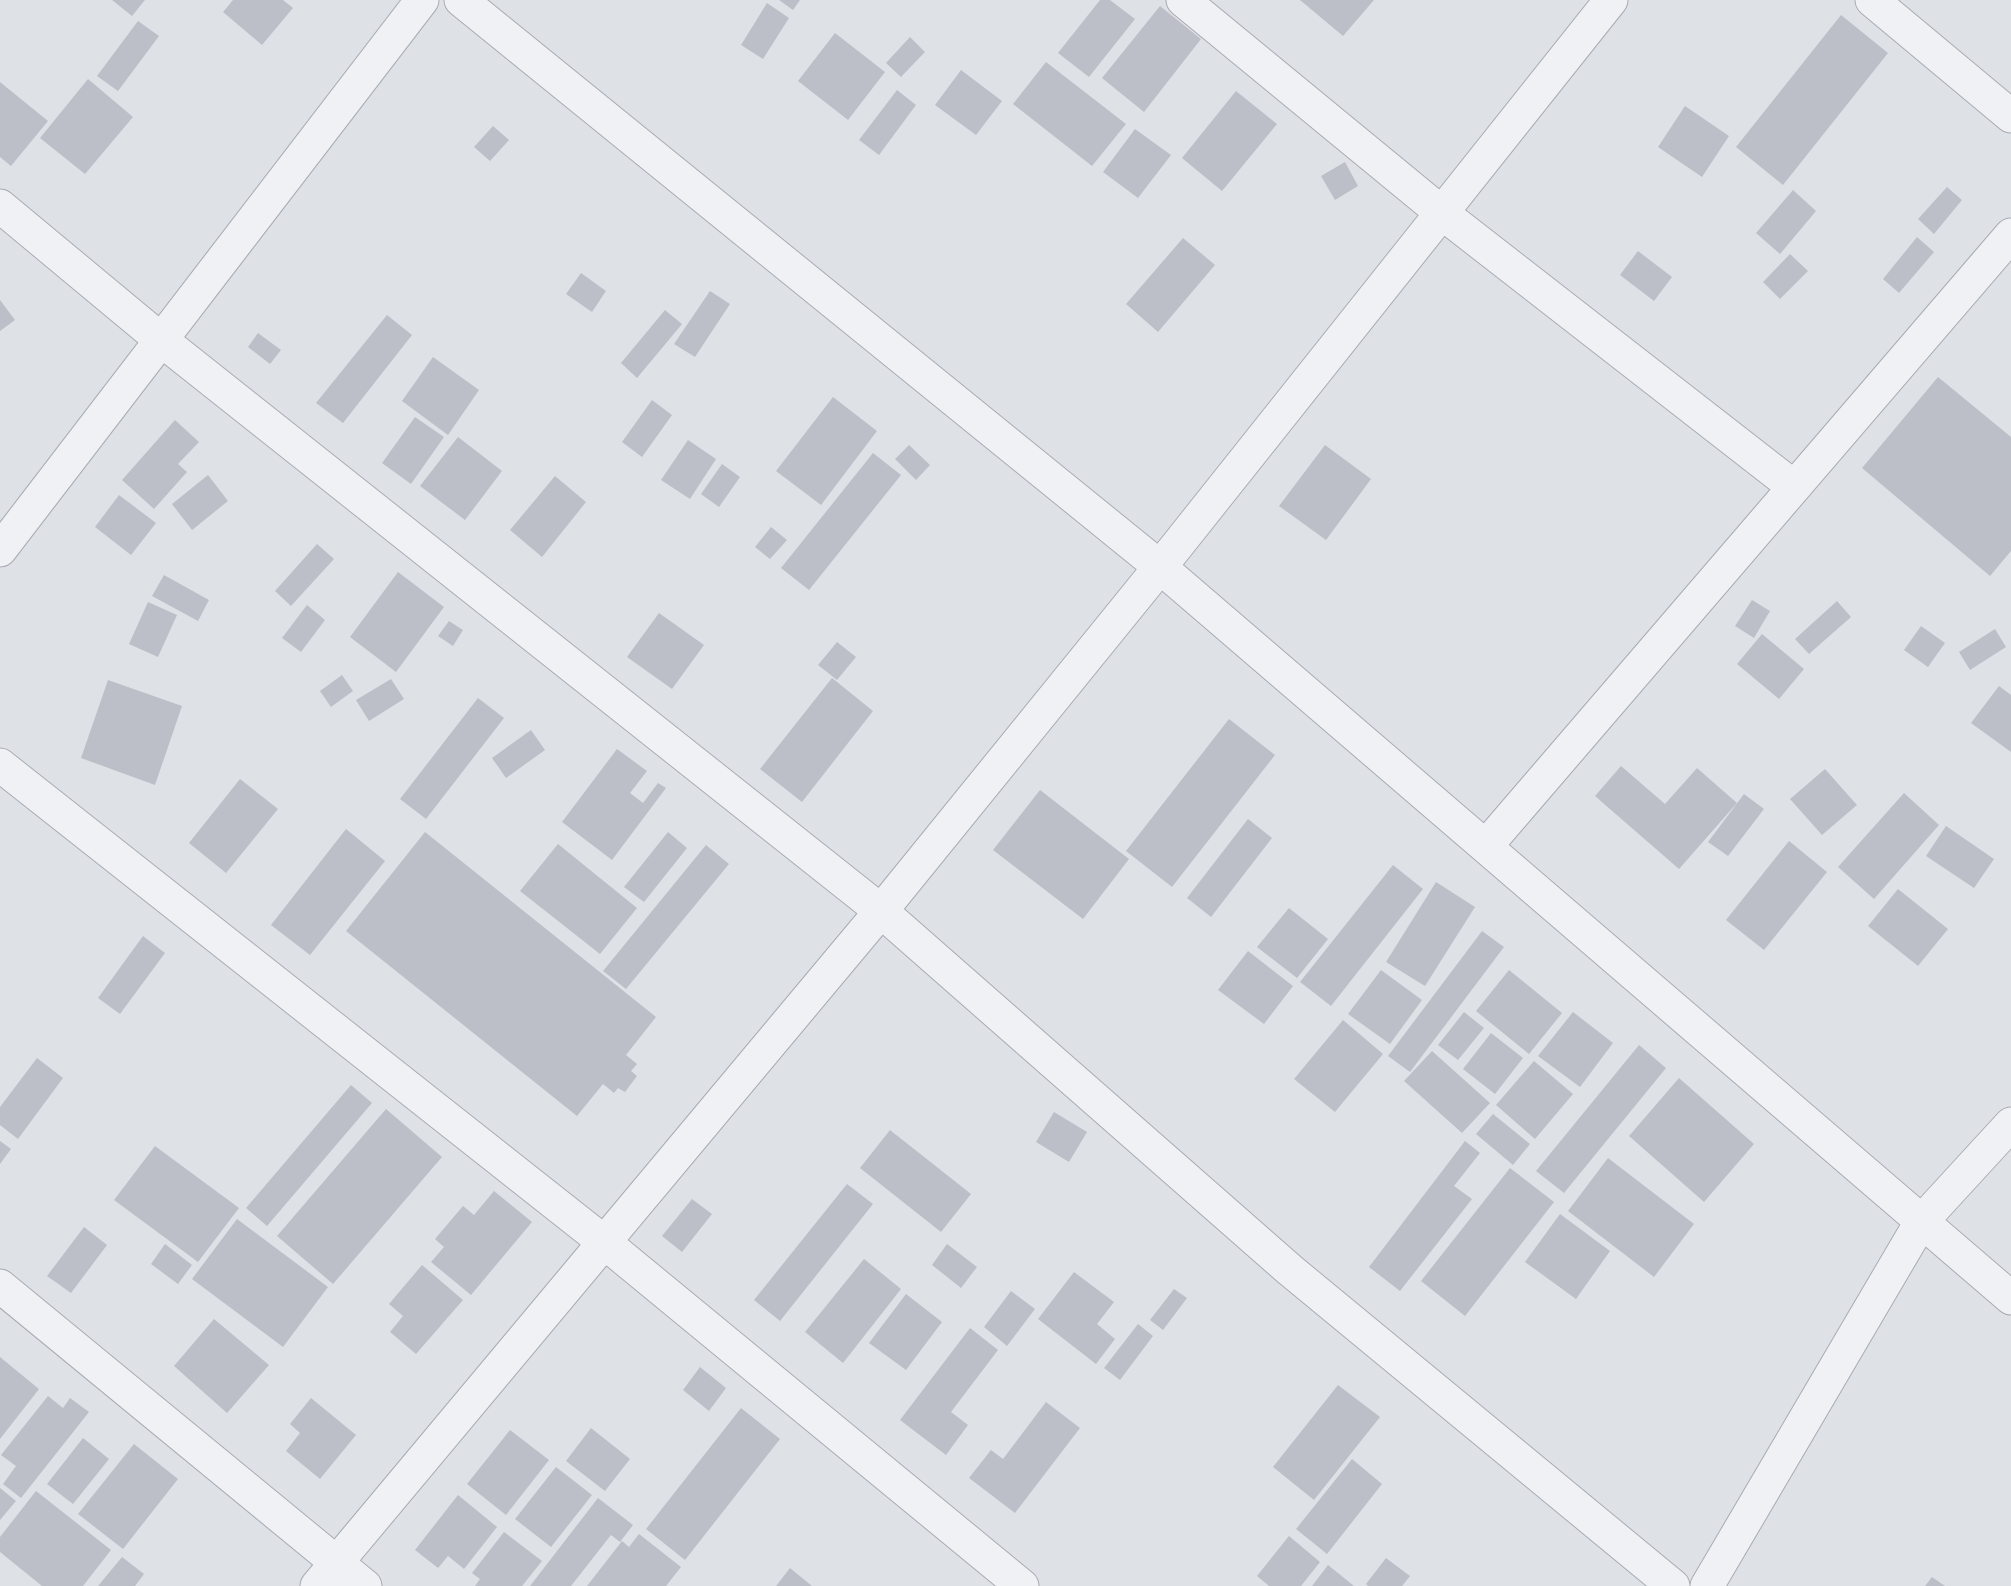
<!DOCTYPE html>
<html>
<head>
<meta charset="utf-8">
<style>
  body { margin:0 }
  canvas { display:block; background:#dee1e6 }
</style>
</head>
<body>
<canvas width="2011" height="1586"></canvas>
<script>
const ctx = document.querySelector('canvas').getContext('2d');
ctx.lineJoin = 'round';
function fillPath(path, color) { ctx.fillStyle = color; ctx.fill(path, 'evenodd'); }
const toPath = rows => new Path2D(rows.map(r => 'M' + r).join(''));
function stroke(path, color, width, dash) { ctx.strokeStyle = color; ctx.lineWidth = width; ctx.lineCap = dash ? 'butt' : 'round'; ctx.setLineDash(dash || []); ctx.stroke(path); }
fillPath(toPath([
  [112,0,145,0,132,16],
  [233,0,283,0,293,8,262,45,223,12],
  [779,0,800,0,793,10],
  [1100,0,1110,0,1135,19,1089,77,1058,53],
  [1300,0,1374,0,1343,36],
  [767,3,789,18,763,59,741,45],
  [1160,6,1201,39,1144,112,1102,78],
  [1841,15,1888,53,1783,185,1736,147],
  [138,21,159,36,118,91,97,76],
  [835,33,885,72,848,120,798,81],
  [910,37,925,52,901,77,886,63],
  [1046,62,1126,124,1092,166,1013,104],
  [961,70,1002,101,976,135,935,105],
  [88,79,133,117,85,174,40,138],
  [0,82,48,121,11,166,0,157],
  [897,90,916,105,879,155,859,140],
  [1236,91,1277,124,1222,191,1182,158],
  [1685,106,1729,136,1702,177,1658,147],
  [493,126,509,140,490,161,474,147],
  [1135,129,1171,155,1138,198,1103,172],
  [1345,162,1358,186,1335,200,1321,176],
  [1947,187,1962,200,1934,234,1918,219],
  [1793,190,1816,211,1780,254,1756,233],
  [1917,237,1934,252,1899,293,1883,279],
  [1183,238,1215,265,1158,332,1126,304],
  [1638,251,1672,277,1654,301,1620,275],
  [1790,254,1808,271,1780,299,1763,282],
  [581,273,606,291,592,312,566,294],
  [710,291,730,304,695,357,674,344],
  [0,300,15,320,0,331],
  [665,310,682,324,637,378,621,363],
  [387,315,412,335,343,423,316,403],
  [258,333,281,350,270,364,248,347],
  [433,357,479,390,448,435,402,401],
  [1938,377,2011,437,2011,551,1990,576,1862,468],
  [833,397,877,431,821,505,776,471],
  [652,400,672,415,642,457,622,442],
  [415,417,444,437,411,484,382,463],
  [175,420,199,442,178,464,187,472,154,509,122,480],
  [458,437,502,471,465,520,420,486],
  [688,440,716,459,690,499,661,480],
  [909,445,930,465,916,480,895,459],
  [1325,445,1371,479,1326,540,1279,506],
  [873,453,901,475,809,590,781,568],
  [722,464,740,477,719,507,701,494],
  [208,475,228,501,192,530,172,504],
  [555,476,586,502,542,557,510,530],
  [119,495,156,523,131,555,95,527],
  [771,527,787,540,770,559,755,547],
  [317,544,334,559,291,606,275,591],
  [398,572,444,607,396,672,350,637],
  [164,575,209,600,198,621,152,596],
  [1752,600,1770,611,1754,638,1735,626],
  [1837,601,1851,617,1809,654,1795,639],
  [148,602,177,615,158,657,129,644],
  [307,605,325,620,301,652,282,638],
  [659,613,704,645,672,689,627,657],
  [449,621,463,630,453,646,438,636],
  [1921,626,1945,643,1928,667,1904,650],
  [1995,629,2006,647,1970,670,1959,652],
  [1762,634,1804,669,1779,699,1737,664],
  [837,642,856,657,837,680,818,665],
  [342,675,353,691,331,707,320,691],
  [832,678,873,711,802,802,760,769],
  [391,679,404,699,369,721,356,700],
  [108,680,182,706,155,785,81,758],
  [1999,686,2011,695,2011,752,1971,723],
  [478,698,504,718,426,819,400,799],
  [1229,719,1275,755,1172,887,1126,851],
  [531,730,545,750,506,778,492,758],
  [617,749,647,771,630,793,643,803,658,783,666,788,612,860,562,822],
  [1621,766,1665,804,1697,768,1737,803,1679,869,1595,796],
  [1825,769,1857,805,1822,835,1790,799],
  [240,779,278,809,226,873,189,843],
  [1040,790,1129,859,1083,919,993,850],
  [1904,793,1939,825,1874,899,1838,867],
  [1744,794,1764,809,1728,856,1708,842],
  [1248,819,1272,838,1211,917,1187,898],
  [1946,826,1994,859,1974,888,1926,856],
  [346,829,385,861,310,955,271,925],
  [425,832,656,1017,626,1055,637,1064,631,1071,637,1076,625,1092,618,1088,614,1093,603,1084,577,1116,346,931],
  [668,832,687,848,644,902,624,887],
  [1789,841,1827,872,1764,950,1726,920],
  [558,844,637,908,600,954,520,891],
  [706,845,729,864,626,989,603,971],
  [1393,865,1423,889,1331,1006,1300,982],
  [1436,882,1475,907,1425,986,1386,962],
  [1898,889,1948,929,1918,966,1868,926],
  [1289,908,1328,939,1297,978,1257,947],
  [1482,931,1504,947,1410,1072,1388,1056],
  [143,936,165,953,120,1014,98,998],
  [1248,951,1293,986,1264,1024,1218,990],
  [1381,970,1422,1000,1390,1044,1348,1014],
  [1509,970,1562,1013,1529,1054,1476,1011],
  [1464,1012,1484,1028,1458,1060,1438,1045],
  [1573,1012,1613,1043,1580,1087,1538,1056],
  [1343,1020,1383,1054,1335,1112,1294,1079],
  [1491,1033,1523,1058,1495,1094,1463,1069],
  [1639,1045,1666,1068,1564,1193,1536,1171],
  [1432,1051,1490,1103,1462,1133,1404,1081],
  [37,1058,63,1078,18,1139,0,1125,0,1107],
  [1534,1061,1573,1094,1535,1139,1496,1105],
  [1679,1078,1754,1144,1704,1202,1629,1136],
  [351,1085,372,1103,267,1226,246,1208],
  [386,1109,442,1157,333,1284,277,1236],
  [1054,1112,1087,1132,1069,1162,1036,1142],
  [1493,1114,1530,1144,1513,1165,1476,1134],
  [890,1130,971,1194,941,1232,860,1168],
  [0,1141,11,1149,0,1164],
  [1465,1141,1480,1153,1454,1186,1472,1199,1400,1291,1369,1267],
  [155,1146,239,1208,198,1262,114,1200],
  [1608,1158,1694,1224,1654,1277,1568,1211],
  [1510,1168,1554,1202,1465,1316,1421,1281],
  [847,1184,873,1204,780,1321,754,1300],
  [494,1191,532,1222,471,1295,431,1262,444,1247,435,1239,463,1206,474,1215],
  [692,1199,712,1214,682,1252,662,1236],
  [1560,1214,1610,1251,1576,1299,1525,1262],
  [237,1219,328,1287,283,1347,192,1279],
  [84,1227,107,1245,71,1293,47,1276],
  [165,1244,192,1265,178,1284,151,1264],
  [947,1244,977,1267,961,1288,932,1265],
  [864,1259,901,1289,843,1363,805,1332],
  [422,1265,463,1300,416,1354,390,1332,403,1316,389,1304],
  [1074,1272,1114,1302,1097,1324,1115,1339,1096,1364,1038,1319],
  [1174,1289,1187,1298,1163,1330,1150,1320],
  [1011,1291,1035,1309,1007,1346,984,1327],
  [906,1294,942,1322,906,1370,869,1343],
  [214,1319,269,1365,227,1413,174,1366],
  [1138,1324,1153,1336,1120,1380,1104,1368],
  [970,1328,998,1350,951,1412,968,1425,946,1455,900,1420],
  [0,1357,39,1389,0,1439],
  [700,1367,726,1388,709,1411,683,1390],
  [1338,1385,1380,1417,1314,1500,1273,1467],
  [48,1396,63,1408,70,1398,89,1412,21,1498,3,1484,16,1466,1,1455],
  [311,1398,356,1435,320,1479,286,1451,300,1433,290,1424],
  [1046,1402,1080,1428,1015,1513,969,1478,991,1450,1003,1459],
  [741,1408,780,1439,685,1560,646,1529],
  [591,1428,630,1459,605,1491,566,1461],
  [510,1430,549,1460,506,1515,467,1484],
  [83,1438,109,1459,73,1504,47,1484],
  [134,1444,178,1479,123,1549,78,1514],
  [1352,1459,1382,1484,1327,1554,1296,1529],
  [556,1467,592,1495,551,1547,515,1519],
  [0,1488,16,1501,0,1520],
  [36,1491,111,1550,83,1586,42,1586,0,1552,0,1537],
  [458,1495,497,1527,464,1569,448,1556,438,1568,415,1550],
  [598,1498,633,1525,620,1542,611,1535,571,1586,530,1586],
  [504,1532,542,1561,522,1586,475,1586,480,1579,472,1573],
  [639,1534,681,1567,666,1586,587,1586,622,1541,629,1547],
  [1289,1536,1320,1562,1301,1586,1269,1586,1257,1576],
  [122,1557,144,1574,135,1586,98,1586],
  [1386,1558,1410,1576,1402,1586,1368,1586,1366,1584],
  [1328,1565,1354,1586,1312,1586],
  [790,1568,812,1586,776,1586],
  [1932,1577,1945,1586,1925,1586]
]), '#bcbfc8');
const minor = toPath([
  [461,0,1160,567,2011,1298],
  [1183,0,1442,213,1794,487],
  [1872,0,2011,116],
  [0,206,160,339,881,911,1290,1270,1673,1586],
  [0,550,422,0],
  [0,765,604,1242,1022,1586],
  [1486,846,2011,235],
  [0,1286,365,1586],
  [317,1586,881,911,1160,567,1611,0],
  [1707,1586,1921,1222,2011,1124]
]);
stroke(minor, '#a8abb3', 35);
stroke(minor, '#f0f1f5', 33);
</script>
</body>
</html>
